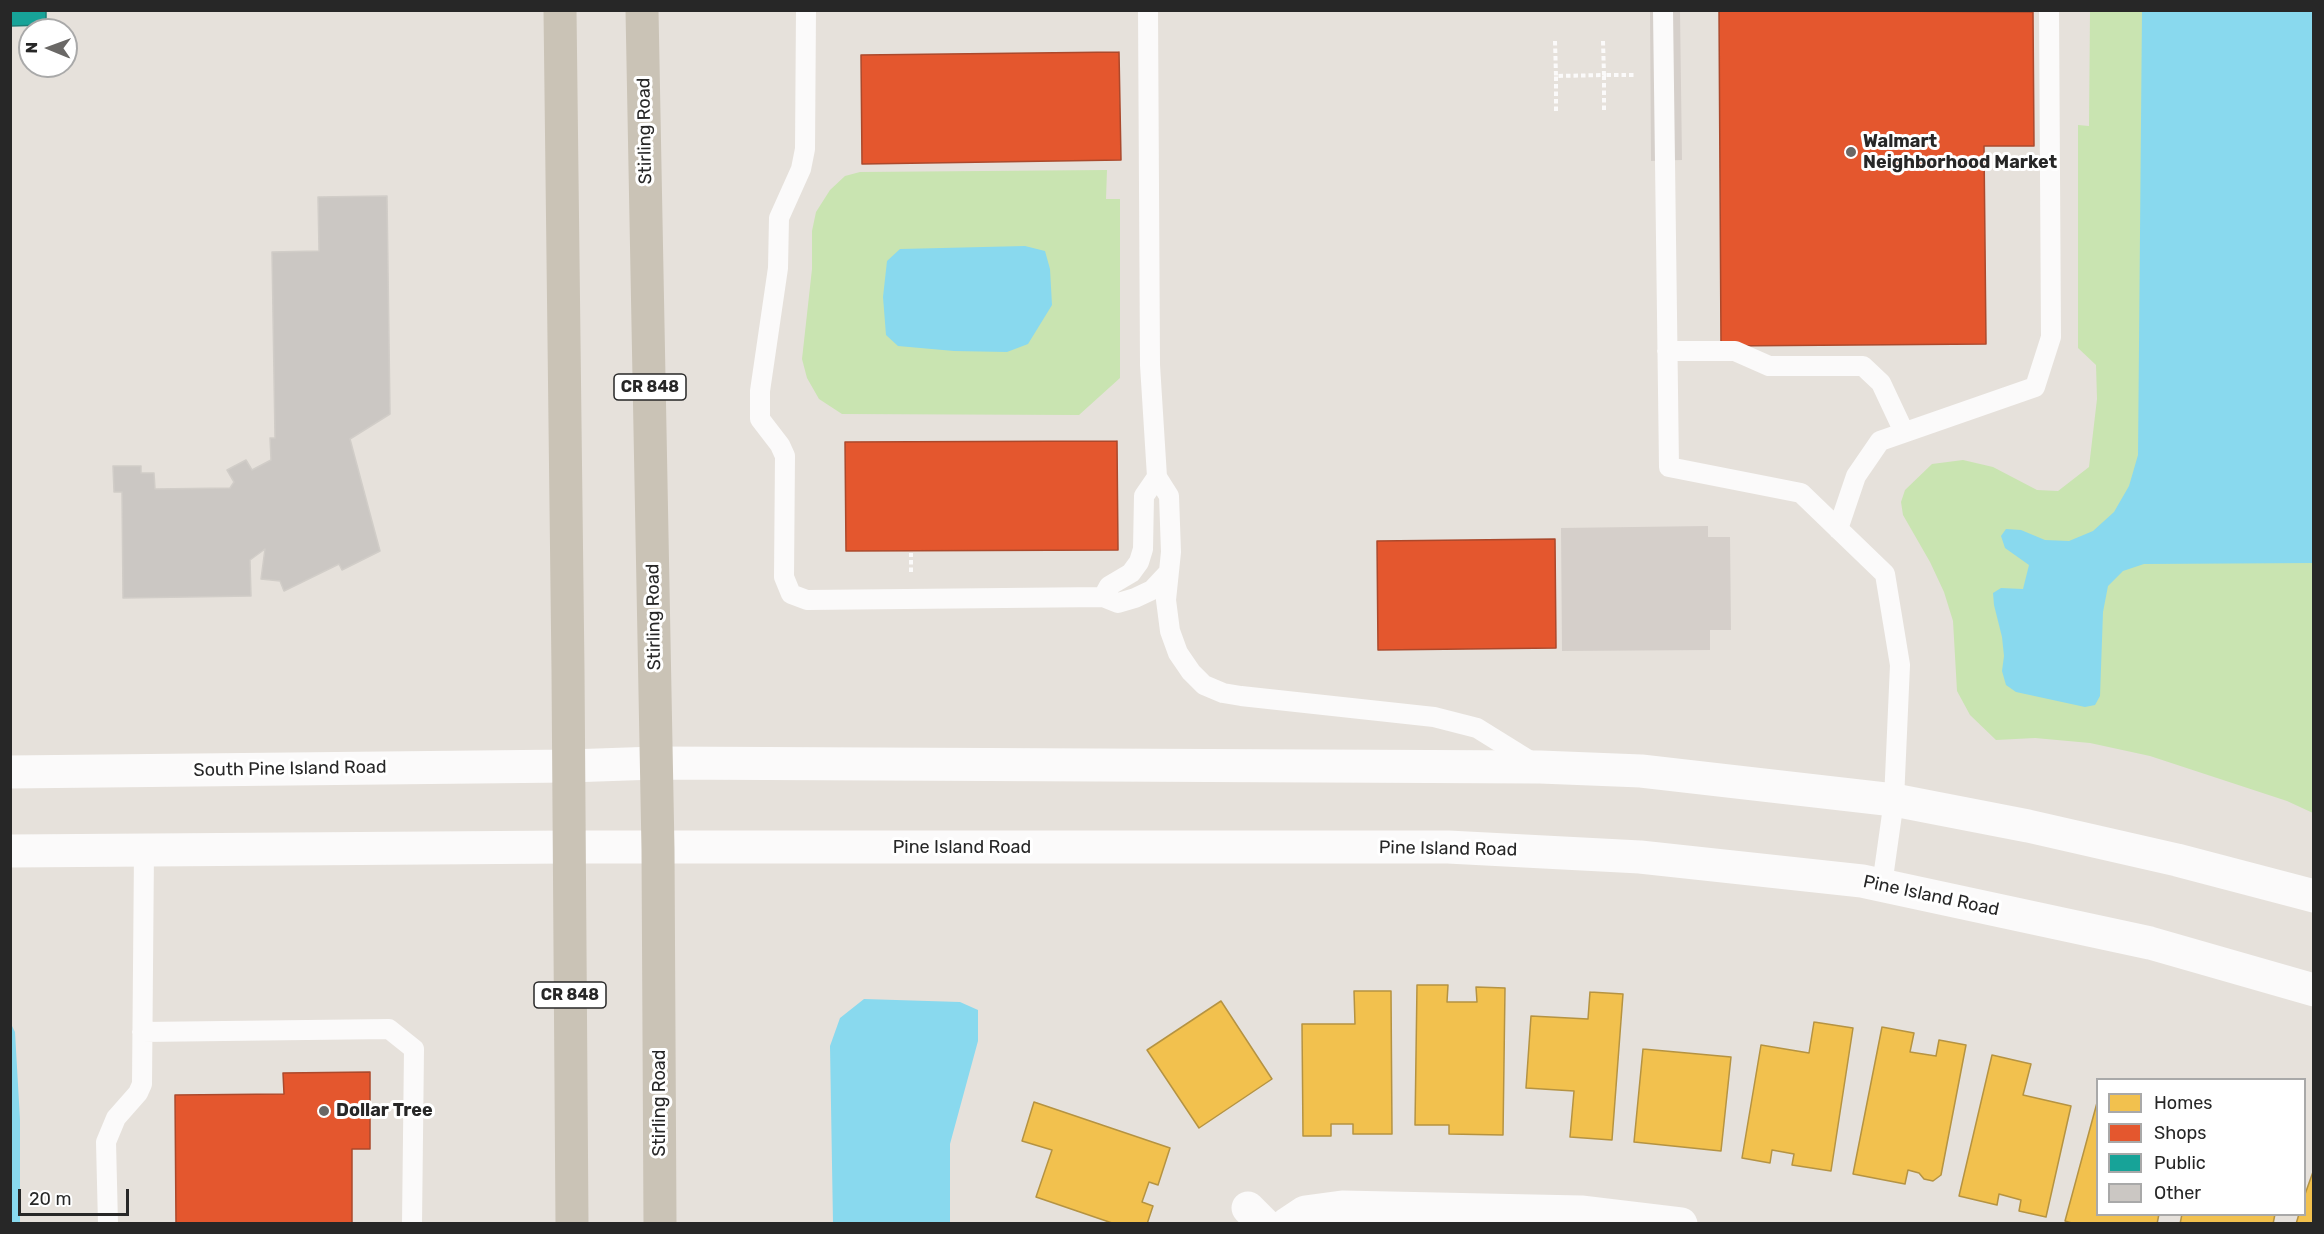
<!DOCTYPE html>
<html>
<head>
<meta charset="utf-8">
<style>
  body { margin:0 }
  #map { position:relative; width:2324px; height:1234px; overflow:hidden; background:#e6e1db; font-family:Rubik,sans-serif }
  canvas { display:block }
  .frame { position:absolute; inset:0; border:12px solid #272727; pointer-events:none }
  .legend { position:absolute; left:2096px; top:1078px; width:210px; height:138px; box-sizing:border-box; background:#fff; border:2px solid #a9a9a9; margin:0; padding:8px 10px; list-style:none; font-size:18px; color:#272727 }
  .legend li { display:flex; align-items:center; gap:12px; height:30px }
  .legend b { width:30px; border:2px solid #a9a9a9 }
  .north { position:absolute; left:18px; top:18px; width:60px; height:60px; box-sizing:border-box; background:#fff; border:2px solid #a9a9a9; border-radius:50%; rotate:271deg; font-size:16px; font-weight:700; line-height:24px; text-align:center; color:#272727 }
  .north::after { content:''; display:block; margin:auto; width:21px; height:27px; background:#6a6866; clip-path:polygon(50% 0,100% 100%,50% 72%,0 100%) }
  .scale { position:absolute; left:18px; top:1189px; width:111px; height:27px; box-sizing:border-box; border:3px solid #272727; border-top:0; padding-left:8px; font-size:18px; line-height:21px; white-space:nowrap; color:#272727; -webkit-text-stroke:4px #fff; paint-order:stroke }
</style>
</head>
<body>
<div id="map">
<canvas width="2324" height="1234"></canvas>
<div class="frame"></div>
<ul class="legend">
<li><b style="height:16px;background:#f2c14e"></b>Homes</li>
<li><b style="height:16px;background:#e4572e"></b>Shops</li>
<li><b style="height:16px;background:#17a398"></b>Public</li>
<li><b style="height:16px;background:#cbc7c3"></b>Other</li>
</ul>
<div class="north">N</div>
<div class="scale">20 m</div>
</div>
<script>
const ctx = document.querySelector('canvas').getContext('2d');
ctx.lineJoin = 'round';
function fillPath(path, color) { ctx.fillStyle = color; ctx.fill(path, 'evenodd'); }
const toPath = rows => new Path2D(rows.map(r => 'M' + r).join(''));
function stroke(path, color, width, dash) { ctx.strokeStyle = color; ctx.lineWidth = width; ctx.lineCap = dash ? 'butt' : 'round'; ctx.setLineDash(dash || []); ctx.stroke(path); }
function write(font, color, halo, rows, align = 'center') {
  ctx.font = font + ' Rubik,sans-serif'; ctx.lineWidth = 6; ctx.setLineDash([]); ctx.textBaseline = 'middle'; ctx.strokeStyle = halo; ctx.fillStyle = color; for (const [text, x, y, turn = 0] of rows) {
    ctx.save(); ctx.translate(x, y); ctx.rotate((+turn || 0) * Math.PI / 180); ctx.textAlign = isNaN(turn) ? turn : align; if (halo) ctx.strokeText(text, 0, 0); ctx.fillText(text, 0, 0); ctx.restore();
  }
}
fillPath(toPath([
  [2090,11,2313,11,2313,813,2287,801,2150,756,2090,743,2035,738,1996,740,1970,715,1957,691,1953,621,1944,592,1930,562,1903,515,1901,502,1905,490,1932,464,1963,460,1993,467,2037,490,2058,491,2089,467,2097,399,2096,365,2078,348,2078,125,2089,126],
  [1107,170,1106,199,1120,199,1120,378,1079,415,842,414,819,399,807,378,802,359,812,269,812,231,816,212,830,190,845,176,860,172]
]), '#c9e4b1');
fillPath(toPath([
  [1650,11,1680,11,1682,160,1651,161],
  [1708,526,1708,537,1730,537,1731,630,1710,630,1710,650,1562,651,1561,528]
]), '#d5cfca');
fillPath(toPath([
  [2142,11,2313,11,2313,563,2144,564,2123,571,2108,586,2103,612,2100,696,2095,705,2085,707,2016,692,2006,685,2002,671,2004,656,2002,637,1994,605,1993,593,2001,588,2023,589,2029,565,2005,548,2001,536,2006,529,2021,530,2045,540,2069,541,2093,531,2114,512,2129,486,2138,455],
  [1025,246,1045,251,1050,269,1052,305,1028,344,1007,352,954,351,898,346,886,335,883,297,887,261,900,249],
  [864,999,960,1002,978,1010,978,1041,950,1144,950,1223,833,1223,830,1046,840,1018],
  [11,1024,15,1032,20,1120,20,1224,10,1223]
]), '#89d9ee');
const homes = toPath([
  [1417,985,1448,985,1447,1002,1477,1002,1476,987,1505,988,1503,1135,1449,1134,1449,1125,1415,1125,1417,985],
  [1354,991,1391,991,1392,1134,1353,1134,1353,1124,1331,1124,1331,1136,1303,1136,1302,1024,1355,1024,1354,991],
  [1590,992,1623,994,1612,1140,1570,1137,1574,1091,1526,1088,1531,1016,1588,1019,1590,992],
  [1221,1001,1272,1079,1199,1128,1147,1050,1221,1001],
  [1814,1022,1853,1028,1831,1171,1792,1165,1794,1154,1772,1150,1770,1163,1742,1158,1761,1045,1809,1053,1814,1022],
  [1882,1027,1914,1033,1910,1052,1936,1056,1939,1040,1966,1045,1941,1175,1933,1181,1924,1179,1919,1173,1908,1170,1905,1184,1853,1174,1882,1027],
  [1643,1049,1731,1057,1721,1151,1634,1142,1643,1049],
  [1992,1055,2031,1064,2023,1095,2071,1106,2046,1217,2019,1211,2021,1200,1999,1194,1997,1205,1959,1196,1992,1055],
  [2098,1099,2098,1214,2159,1214,2157,1224,2075,1224,2065,1221,2098,1099],
  [1034,1102,1170,1148,1158,1185,1149,1182,1142,1202,1153,1206,1147,1224,1115,1224,1036,1197,1052,1150,1022,1141,1034,1102],
  [2314,1169,2314,1224,2296,1224,2299,1214,2304,1214,2304,1197,2314,1169],
  [2182,1214,2275,1214,2273,1224,2180,1224,2182,1214]
]);
fillPath(homes, '#f2c14e');
stroke(homes, '#b59342', 1.5);
const shops = toPath([
  [1719,10,2033,12,2034,146,1984,146,1986,344,1721,346,1719,10],
  [1119,52,1121,160,862,164,861,55,1119,52],
  [1117,441,1118,550,846,551,845,442,1117,441],
  [1555,539,1556,648,1378,650,1377,541,1555,539],
  [370,1072,370,1149,352,1149,352,1224,176,1224,175,1095,284,1094,283,1073,370,1072]
]);
fillPath(shops, '#e4572e');
stroke(shops, '#ab492c', 1.5);
const public = toPath([
  [10,10,46,10,46,25,10,26,10,10]
]);
fillPath(public, '#17a398');
stroke(public, '#1c7e76', 1.5);
const building = toPath([
  [387,196,390,414,350,439,380,551,342,570,339,564,284,591,280,581,261,579,265,549,250,560,251,596,123,598,122,492,114,492,113,466,141,466,141,473,154,473,155,489,230,488,234,482,227,470,246,460,252,470,271,460,270,438,275,438,272,252,319,251,318,197,387,196]
]);
fillPath(building, '#cbc7c3');
stroke(building, '#d1cdc8', 1.5);
stroke(toPath([
  [1555,41,1556,76],
  [1604,110,1604,75,1635,75],
  [1556,111,1556,76,1604,75,1603,41],
  [911,572,911,553]
]), '#fbfafa', 4, [4.5, 3]);
stroke(toPath([
  [806,10,805,149,801,169,779,218,778,268,760,391,760,419,780,445,785,456,784,577,791,594,807,600,1103,597,1118,603,1135,598,1152,590,1167,574],
  [1148,10,1150,365,1157,477,1169,496,1171,552,1166,600,1170,631,1178,653,1191,672,1204,685,1223,693,1241,696,1434,717,1477,728,1535,764],
  [1663,10,1669,467,1801,493,1885,574,1900,665,1894,800,1882,885],
  [1667,351,1735,351,1769,366,1863,366,1881,383,1904,432],
  [1838,529,1856,476,1880,441,2035,387,2051,337,2049,10],
  [1103,597,1109,586,1131,573,1139,562,1143,549,1144,496,1157,477],
  [142,1032,389,1029,414,1049,412,1224],
  [108,1224,106,1142,116,1118,138,1093,142,1084,144,851]
]), '#fbfafa', 20);
stroke(toPath([
  [1248,1208,1264,1224],
  [1287,1224,1305,1212,1342,1207,1581,1212,1681,1224]
]), '#fbfafa', 33);
stroke(toPath([
  [10,772,569,766,656,763,1540,767,1641,771,1894,800,2028,826,2177,860,2314,896],
  [10,851,568,847,1448,847,1640,857,1862,881,2150,943,2314,990]
]), '#fbfafa', 33);
stroke(toPath([
  [560,10,568,671,572,1224],
  [642,10,658,849,660,1224]
]), '#cac3b6', 33);
for (const [x, y, r, color] of [
  [1851,152,6,"#6a6866"],
  [324,1111,6,"#6a6866"]
]) { const dot = new Path2D(); dot.arc(x, y, r, 0, 2 * Math.PI); ctx.fillStyle = color; ctx.fill(dot); stroke(dot, '#fff', 2); }
for (const [x, y, w] of [
  [650,387,72],
  [570,995,72]
]) { const box = new Path2D(); box.roundRect(x - w / 2, y - 13, w, 26, 4.5); ctx.fillStyle = '#fff'; ctx.fill(box); stroke(box, '#272727', 1.5); }
write('bold 16px', '#272727', null, [
  ["CR 848",650,387],
  ["CR 848",570,995]
]);
write('18px', '#272727', '#fff', [
  ["Stirling Road",645,131,-91],
  ["Stirling Road",654,617,-91],
  ["South Pine Island Road",290,769,-1],
  ["Pine Island Road",962,848],
  ["Pine Island Road",1448,849,1],
  ["Pine Island Road",1931,896,12],
  ["Stirling Road",660,1103,-90]
]);
write('bold 18px', '#272727', '#fff', [
  ["Walmart",1863,142],
  ["Neighborhood Market",1863,163],
  ["Dollar Tree",336,1111]
], 'left');
</script>
</body>
</html>
